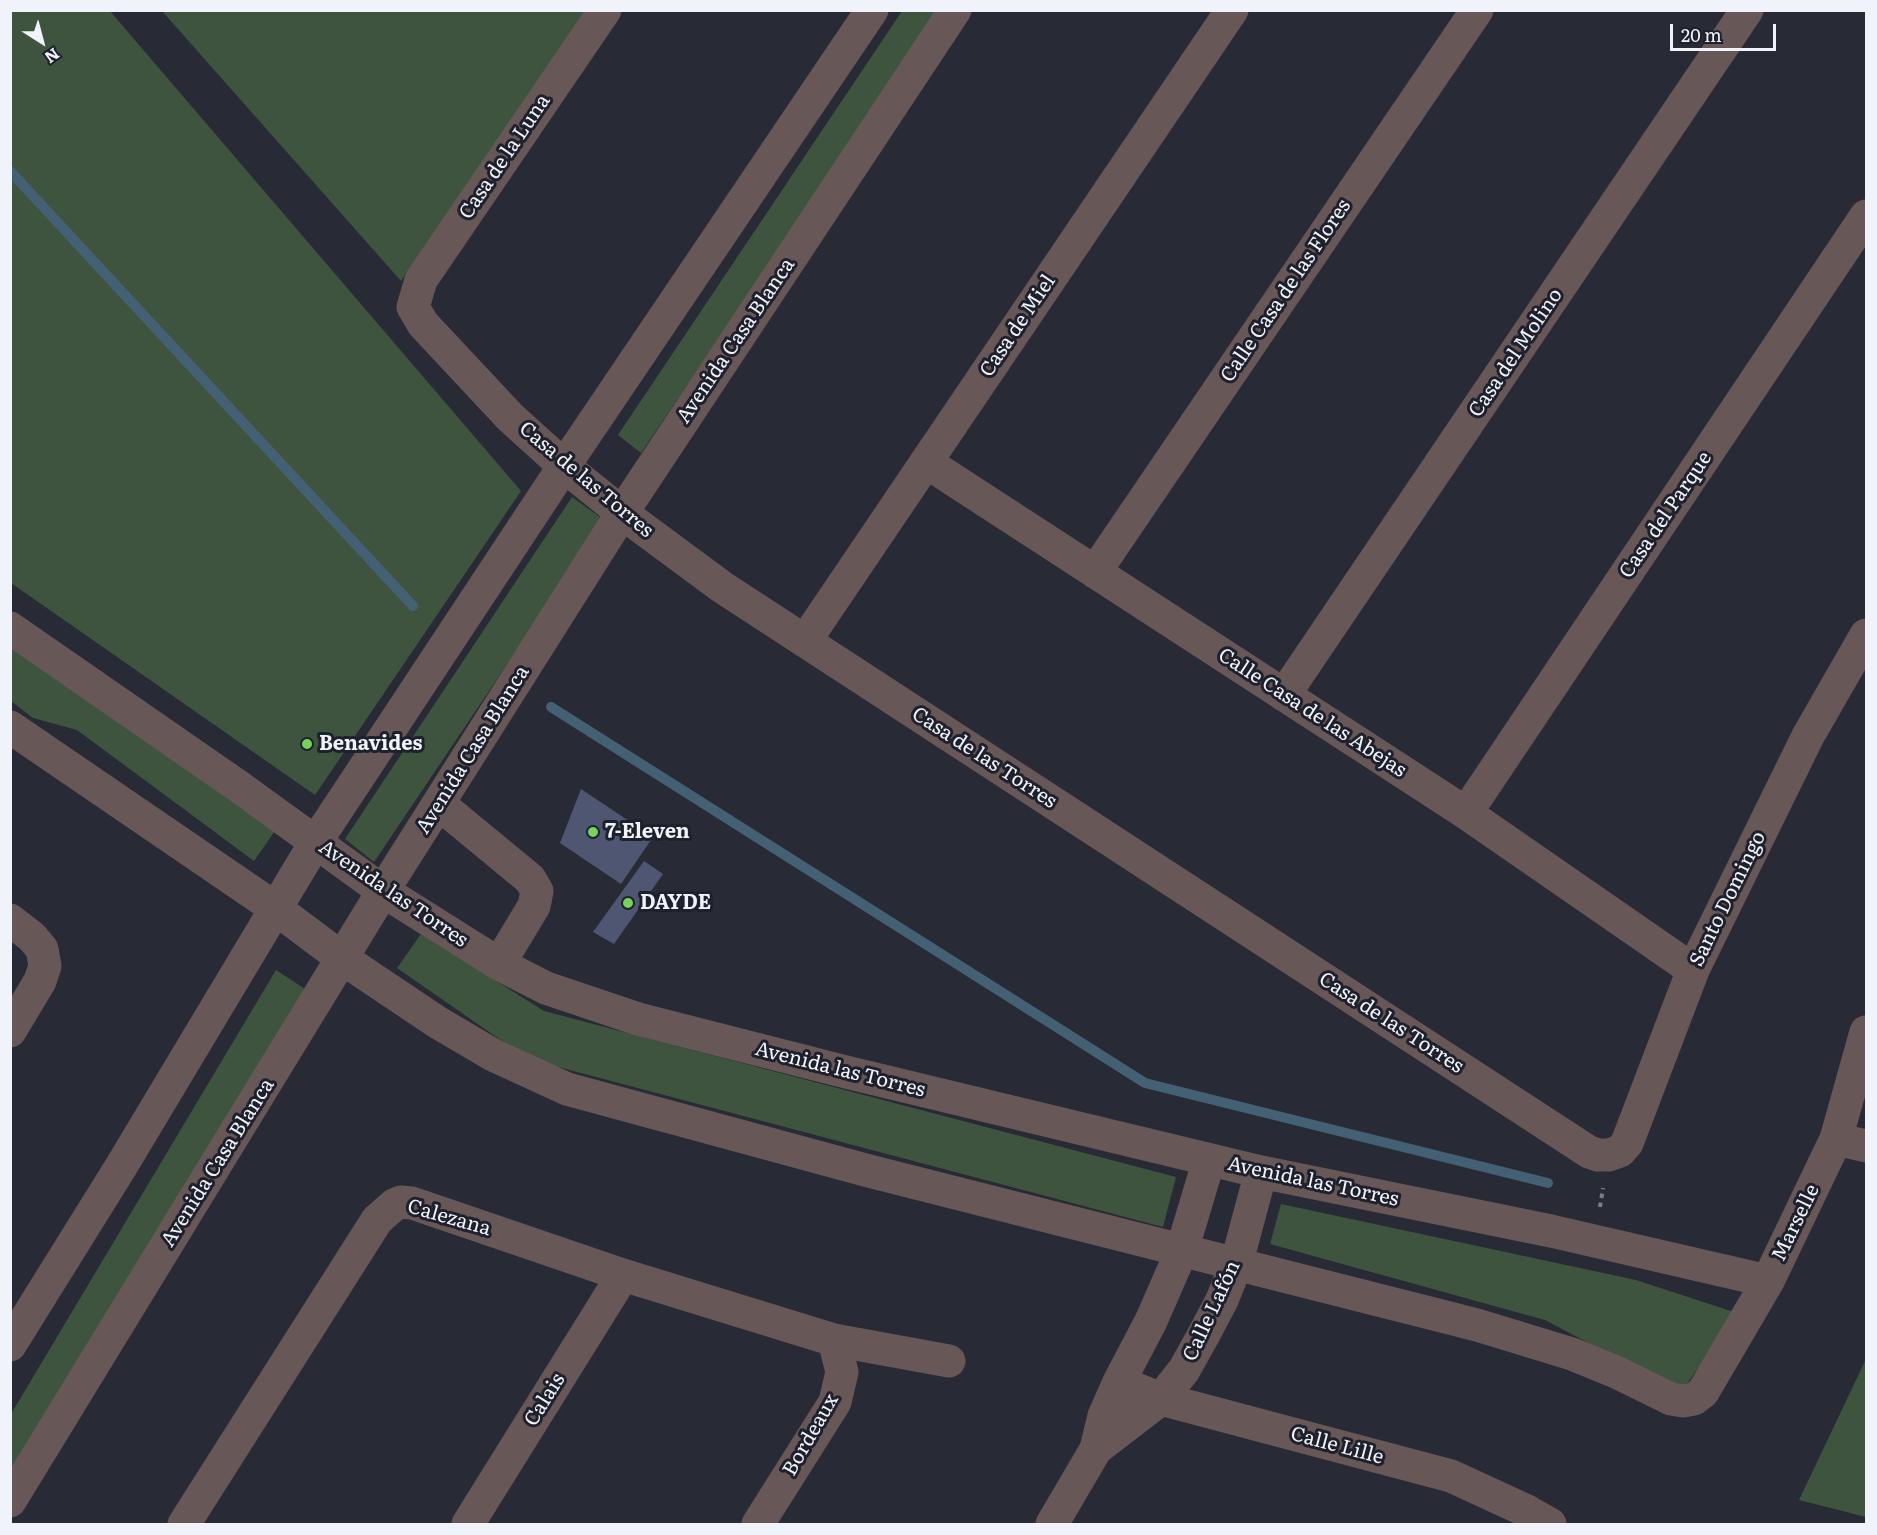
<!DOCTYPE html>
<html>
<head>
<meta charset="utf-8">
<style>
  body { margin:0 }
  #map { position:relative; width:1877px; height:1535px; overflow:hidden; background:#282b36; font-family:Literata,serif }
  canvas { display:block }
  .frame { position:absolute; inset:0; border:12px solid #f1f3fb; pointer-events:none }
  .north { position:absolute; left:12px; top:12px; width:60px; height:60px; -webkit-text-stroke:4px #1e212c; paint-order:stroke; rotate:144deg; font-size:16px; font-weight:700; line-height:24px; text-align:center; color:#f1f3fb }
  .north::after { content:''; display:block; margin:auto; width:21px; height:27px; background:#f1f3fb; clip-path:polygon(50% 0,100% 100%,50% 72%,0 100%) }
  .scale { position:absolute; left:1670px; top:24px; width:106px; height:27px; box-sizing:border-box; border:3px solid #f1f3fb; border-top:0; padding-left:8px; font-size:18px; line-height:21px; white-space:nowrap; color:#f1f3fb; -webkit-text-stroke:4px #1e212c; paint-order:stroke }
</style>
</head>
<body>
<div id="map">
<canvas width="1877" height="1535"></canvas>
<div class="frame"></div>
<div class="north">N</div>
<div class="scale">20 m</div>
</div>
<script>
const ctx = document.querySelector('canvas').getContext('2d');
ctx.lineJoin = 'round';
function fillPath(path, color) { ctx.fillStyle = color; ctx.fill(path, 'evenodd'); }
const toPath = rows => new Path2D(rows.map(r => 'M' + r).join(''));
function stroke(path, color, width, dash) { ctx.strokeStyle = color; ctx.lineWidth = width; ctx.lineCap = dash ? 'butt' : 'round'; ctx.setLineDash(dash || []); ctx.stroke(path); }
function write(font, color, halo, rows, align = 'center') {
  ctx.font = font + ' Literata,serif'; ctx.lineWidth = 6; ctx.setLineDash([]); ctx.textBaseline = 'middle'; ctx.strokeStyle = halo; ctx.fillStyle = color; for (const [text, x, y, turn = 0] of rows) {
    ctx.save(); ctx.translate(x, y); ctx.rotate((+turn || 0) * Math.PI / 180); ctx.textAlign = isNaN(turn) ? turn : align; if (halo) ctx.strokeText(text, 0, 0); ctx.fillText(text, 0, 0); ctx.restore();
  }
}
fillPath(toPath([
  [11,10,110,11,521,491,315,795,11,583],
  [162,11,586,11,401,281],
  [902,11,940,11,641,453,618,435],
  [572,497,604,520,374,862,345,839],
  [10,644,277,828,254,861,77,730,33,718,11,701],
  [421,934,544,1011,1176,1177,1163,1227,528,1059,397,968],
  [276,970,308,991,11,1475,11,1414],
  [1281,1204,1636,1280,1737,1313,1681,1392,1545,1320,1270,1244],
  [1866,1359,1866,1517,1799,1500]
]), '#3e543f');
stroke(toPath([
  [10,171,413,606],
  [551,707,1145,1083,1548,1183]
]), '#436074', 10);
fillPath(toPath([
  [581,789,653,837,621,884,560,843],
  [644,861,663,874,614,944,593,932]
]), '#4f5672');
stroke(toPath([
  [1600,1207,1603,1188]
]), '#7a7d87', 4, [4.5, 4.5]);
stroke(toPath([
  [605,10,421,280,413,307,423,324,510,417,564,466,622,513,722,587,1589,1152,1598,1155,1609,1155,1620,1151,1627,1143,1693,970,1808,736,1866,635],
  [926,462,1466,813,1693,970],
  [1095,572,1477,10],
  [10,628,238,786,383,891,499,964,546,988,638,1019,846,1072,1261,1172,1551,1231,1768,1281],
  [805,641,1232,10],
  [1284,695,1747,10],
  [10,727,275,908,343,959,437,1022,493,1055,567,1089,869,1171,1477,1325,1572,1354,1616,1372,1671,1399,1683,1401,1694,1399,1703,1392,1768,1281,1836,1139,1866,1032],
  [439,804,530,879,537,891,534,906,499,964],
  [1466,813,1866,216],
  [10,920,32,937,42,949,45,966,40,981,10,1031],
  [1836,1139,1866,1146],
  [10,1345,122,1165,315,843,564,466,872,10],
  [1119,1382,1161,1399,1451,1476,1527,1511,1550,1524],
  [1096,1449,1161,1399,1184,1370,1203,1336,1222,1300,1236,1265,1261,1172],
  [10,1501,383,891,622,513,955,10],
  [184,1524,377,1220,394,1205,401,1202,412,1203,623,1275,834,1340,949,1361],
  [468,1524,623,1275],
  [758,1524,835,1402,842,1372,834,1340],
  [1052,1524,1096,1449,1104,1416,1119,1382,1151,1321,1182,1250,1209,1160]
]), '#675757', 33);
for (const [x, y, r, color] of [
  [307,744,6,"#75d25b"],
  [593,832,6,"#75d25b"],
  [628,903,6,"#75d25b"]
]) { const dot = new Path2D(); dot.arc(x, y, r, 0, 2 * Math.PI); ctx.fillStyle = color; ctx.fill(dot); stroke(dot, '#1e212c', 2); }
write('20px', '#f1f3fb', '#1e212c', [
  ["Casa de la Luna",505,157,-56],
  ["Calle Casa de las Flores",1286,291,-56],
  ["Casa de Miel",1018,326,-56],
  ["Avenida Casa Blanca",736,341,-56],
  ["Casa del Molino",1516,353,-56],
  ["Casa de las Torres",586,480,40],
  ["Casa del Parque",1666,515,-56],
  ["Calle Casa de las Abejas",1312,713,33],
  ["Avenida Casa Blanca",473,750,-58],
  ["Casa de las Torres",984,758,33],
  ["Avenida las Torres",393,894,34],
  ["Santo Domingo",1728,899,-64],
  ["Casa de las Torres",1391,1023,33],
  ["Avenida las Torres",840,1070,14],
  ["Avenida Casa Blanca",218,1163,-58],
  ["Avenida las Torres",1313,1182,12],
  ["Calezana",449,1218,16],
  ["Marselle",1796,1223,-64],
  ["Calle Lafón",1212,1311,-65],
  ["Calais",545,1400,-58],
  ["Bordeaux",811,1435,-60],
  ["Calle Lille",1337,1446,15]
]);
write('bold 20px', '#f1f3fb', '#1e212c', [
  ["Benavides",319,744],
  ["7-Eleven",605,832],
  ["DAYDE",640,903]
], 'left');
</script>
</body>
</html>
